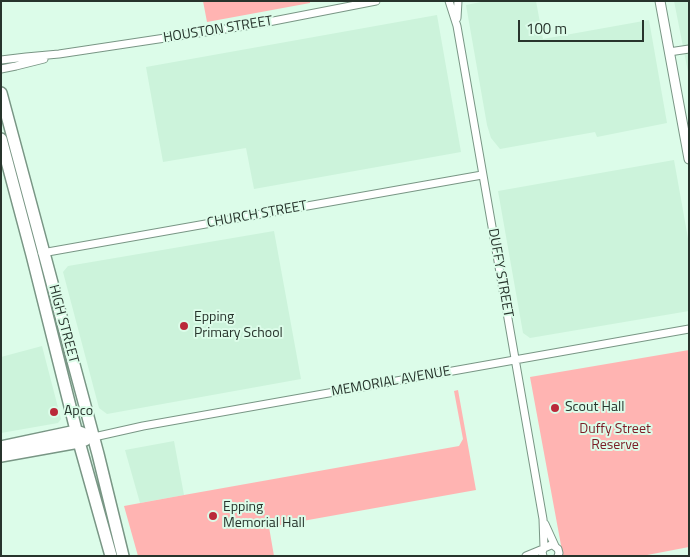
<!DOCTYPE html>
<html>
<head>
<meta charset="utf-8">
<style>
  body { margin:0 }
  #map { position:relative; width:690px; height:557px; overflow:hidden; background:#dcfce9; font-family:"Titillium Web",sans-serif }
  canvas { display:block }
  .frame { position:absolute; inset:0; border:2px solid #27342c; pointer-events:none }
  .scale { position:absolute; left:518px; top:20px; width:126px; height:22px; box-sizing:border-box; border:2px solid #27342c; border-top:0; padding-left:6px; font-size:15px; line-height:18px; white-space:nowrap; color:#27342c; -webkit-text-stroke:4px #dcfce9; paint-order:stroke }
</style>
</head>
<body>
<div id="map">
<canvas width="690" height="557"></canvas>
<div class="frame"></div>
<div class="scale">100 m</div>
</div>
<script>
const ctx = document.querySelector('canvas').getContext('2d');
ctx.lineJoin = 'round';
function fillPath(path, color) { ctx.fillStyle = color; ctx.fill(path, 'evenodd'); }
const toPath = rows => new Path2D(rows.map(r => 'M' + r).join(''));
function stroke(path, color, width, dash) { ctx.strokeStyle = color; ctx.lineWidth = width; ctx.lineCap = dash ? 'butt' : 'round'; ctx.setLineDash(dash || []); ctx.stroke(path); }
function write(font, color, halo, rows, align = 'center') {
  ctx.font = font + ' "Titillium Web",sans-serif'; ctx.lineWidth = 4; ctx.setLineDash([]); ctx.textBaseline = 'middle'; ctx.strokeStyle = halo; ctx.fillStyle = color; for (const [text, x, y, turn = 0] of rows) {
    ctx.save(); ctx.translate(x, y); ctx.rotate((+turn || 0) * Math.PI / 180); ctx.textAlign = isNaN(turn) ? turn : align; if (halo) ctx.strokeText(text, 0, 0); ctx.fillText(text, 0, 0); ctx.restore();
  }
}
fillPath(toPath([
  [486,1,536,1,543,39,649,20,667,123,597,137,595,132,500,149,491,138,487,125,466,5],
  [674,1,689,1,689,77],
  [437,15,461,152,254,189,246,148,163,162,146,67],
  [674,160,689,244,689,311,530,338,523,333,498,191],
  [274,231,301,379,107,414,99,408,63,272,68,266],
  [42,346,61,419,58,423,1,433,1,357],
  [174,441,184,495,140,503,125,450]
]), '#ccf3db');
fillPath(toPath([
  [203,1,310,1,310,3,207,22],
  [689,350,689,547,642,556,563,556,530,377],
  [458,390,476,490,269,527,274,556,138,556,124,506,184,495,459,446,463,439,454,391]
]), '#ffb4b2');
const minor = toPath([
  [449,1,457,26,543,519,544,548],
  [457,18,458,1],
  [669,52,689,49],
  [1,60,26,57,59,54,258,24,376,1],
  [1,69,16,66,44,59],
  [42,253,482,175],
  [94,437,143,426,689,329],
  [545,524,555,546],
  [526,556,543,549],
  [543,556,542,552,544,548,551,545,553,545,558,549,559,553,558,556]
]);
const tertiary = toPath([
  [660,1,689,159]
]);
const primary = toPath([
  [1,93,98,454,123,556],
  [1,139,32,255,79,442,111,556],
  [1,447,76,431,82,433],
  [1,456,79,442,85,440]
]);
stroke(minor, '#799685', 9);
stroke(tertiary, '#799685', 11);
stroke(primary, '#799685', 14);
stroke(minor, '#fff', 7);
stroke(tertiary, '#fff', 9);
stroke(primary, '#fff', 11);
for (const [x, y, r, color] of [
  [184,326,5,"#ba293a"],
  [555,408,5,"#ba293a"],
  [54,412,5,"#ba293a"],
  [213,516,5,"#ba293a"]
]) { const dot = new Path2D(); dot.arc(x, y, r, 0, 2 * Math.PI); ctx.fillStyle = color; ctx.fill(dot); stroke(dot, '#dcfce9', 2); }
write('14px', '#27342c', '#dcfce9', [
  ["HOUSTON STREET",218,30,-9],
  ["CHURCH STREET",257,215,-10],
  ["DUFFY STREET",500,273,80],
  ["HIGH STREET",63,324,75],
  ["MEMORIAL AVENUE",391,382,-10]
]);
write('14px', '#27342c', '#dcfce9', [
  ["Epping",194,318],
  ["Primary School",194,334],
  ["Scout Hall",565,408],
  ["Apco",64,412],
  ["Epping",223,508],
  ["Memorial Hall",223,524]
], 'left');
write('14px', '#7b1d26', '#dcfce9', [
  ["Duffy Street",615,430],
  ["Reserve",615,446]
]);
</script>
</body>
</html>
